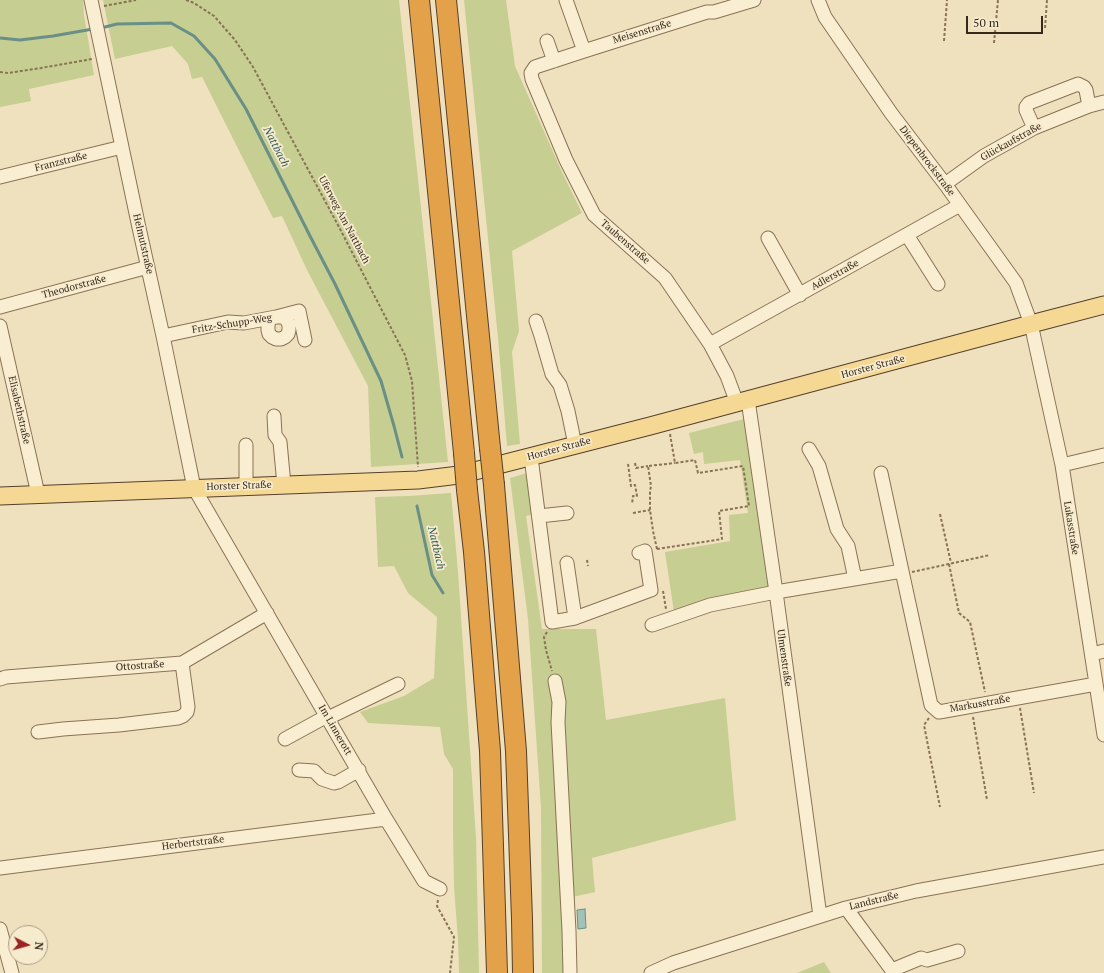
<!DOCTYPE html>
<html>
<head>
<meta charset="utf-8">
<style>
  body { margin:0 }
  #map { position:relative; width:1104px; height:973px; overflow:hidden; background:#efe1be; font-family:"PT Serif",serif }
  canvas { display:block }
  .north { position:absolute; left:8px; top:925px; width:40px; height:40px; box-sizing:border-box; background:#f7ebce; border:1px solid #aa9d87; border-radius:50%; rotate:96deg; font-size:11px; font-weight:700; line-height:16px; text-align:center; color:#37291c }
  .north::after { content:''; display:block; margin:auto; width:14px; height:18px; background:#9a2424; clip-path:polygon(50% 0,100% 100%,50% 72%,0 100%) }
  .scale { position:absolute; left:966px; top:16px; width:77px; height:18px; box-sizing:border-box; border:2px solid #37291c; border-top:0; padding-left:5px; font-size:12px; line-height:14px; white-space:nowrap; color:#37291c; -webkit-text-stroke:3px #f7ebce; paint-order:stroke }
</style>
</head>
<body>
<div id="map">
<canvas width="1104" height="973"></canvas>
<div class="north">N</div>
<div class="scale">50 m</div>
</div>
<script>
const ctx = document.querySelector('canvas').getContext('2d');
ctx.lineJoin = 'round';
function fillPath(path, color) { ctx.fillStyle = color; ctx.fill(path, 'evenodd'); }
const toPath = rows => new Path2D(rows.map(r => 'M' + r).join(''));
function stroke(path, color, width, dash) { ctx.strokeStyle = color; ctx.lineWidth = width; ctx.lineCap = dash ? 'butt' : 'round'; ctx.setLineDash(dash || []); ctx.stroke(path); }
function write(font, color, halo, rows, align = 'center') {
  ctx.font = font + ' "PT Serif",serif'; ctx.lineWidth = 3.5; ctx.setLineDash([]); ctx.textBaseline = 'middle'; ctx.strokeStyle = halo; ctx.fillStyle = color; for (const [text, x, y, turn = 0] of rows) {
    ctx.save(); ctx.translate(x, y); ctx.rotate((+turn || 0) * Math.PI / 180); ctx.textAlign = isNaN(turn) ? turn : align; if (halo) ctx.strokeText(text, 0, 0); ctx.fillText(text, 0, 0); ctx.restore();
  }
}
fillPath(toPath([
  [0,0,83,0,84,15,94,75,29,89,31,101,0,107],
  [103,0,399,0,448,462,371,467,368,386,307,270,282,216,273,218,202,77,192,79,188,64,172,46,115,59],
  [464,0,506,0,515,66,562,172,582,213,512,251,519,331,512,352,520,444,507,446,498,338],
  [744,419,769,588,674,612,665,552,730,541,729,515,748,513,740,460,704,464,703,452,694,454,689,433],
  [527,473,534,514,526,516,542,629,596,629,606,720,725,698,736,820,592,858,595,892,563,899,564,973,542,973,541,808,528,619,510,478],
  [451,493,458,572,476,838,479,973,459,973,458,939,454,887,453,830,453,769,444,754,440,727,368,723,360,712,404,696,434,678,437,617,408,593,394,566,378,567,375,497,409,496],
  [824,962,831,973,797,973]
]), '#c6ce92');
const water = toPath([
  [585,909,586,928,578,929,577,910,585,909]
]);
fillPath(water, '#a2c1b8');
stroke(water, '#698f86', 1);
stroke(toPath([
  [101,28,117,24,171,23,194,36,215,59,246,109,310,236,335,284,381,381,394,426,402,457],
  [0,38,20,40,53,36,93,29],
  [417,506,432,575,443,593]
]), '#698f86', 3);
const minor = toPath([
  [91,0,138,223,163,336,194,488,386,819,424,881,440,889],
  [566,0,584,51],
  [818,0,825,17,891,113,945,184,1016,283,1031,324,1062,465,1104,735],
  [547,41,554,61],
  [1034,128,1026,110,1026,107,1029,103,1078,84,1084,87,1086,90,1089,106],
  [0,177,122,147],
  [945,184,984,156,1034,128,1089,106,1104,102],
  [907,235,938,284],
  [768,238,800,295],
  [0,307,148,267],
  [536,321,541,336,552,374,560,385,568,411,575,445],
  [0,326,38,494],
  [163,336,228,322,244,323,276,317,281,317,285,318,288,322,289,326,289,330,288,334,285,337,281,339,276,339,272,337,269,334,268,330,268,325,269,321,272,318,276,317,299,311,305,340],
  [710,344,960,205],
  [748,400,776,592,820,916],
  [737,403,727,376,710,344,665,278,594,215,566,160,532,79,531,73,535,67,584,51,707,12,714,12,754,0],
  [274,416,275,435,280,442,284,485],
  [246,445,246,486],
  [809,449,819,466,837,529,848,546,855,579],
  [531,457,552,622,575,618,651,590,645,551,639,553],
  [1062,465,1104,455],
  [881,473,902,571],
  [539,516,567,513],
  [567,563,575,618],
  [652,625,710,605,776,592,902,571,931,705,939,712,1096,684],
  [1092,654,1104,651],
  [0,679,6,677,182,663,267,613],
  [555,681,559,702,558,722,569,931,570,973],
  [328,718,398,684],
  [38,732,63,729,119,725,178,718,183,716,187,712,188,707,182,663],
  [285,739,327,716],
  [299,770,314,771,322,779,334,783,338,782,359,770],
  [0,868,386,819],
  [846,908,894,973],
  [0,929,12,973],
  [892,970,921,958,927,960,958,951],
  [651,973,673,963,846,908,916,891,1104,857]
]);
const major = toPath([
  [0,496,418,480,459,475,650,426,1031,324,1104,305]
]);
const highway = toPath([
  [419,0,464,453],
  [446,0,490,448],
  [494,485,516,751,522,919,523,973],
  [467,490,474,552,490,751,497,973]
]);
stroke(minor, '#897256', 15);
stroke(major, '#563f2b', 19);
stroke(highway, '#563f2b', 22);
stroke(toPath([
  [186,0,194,3,214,16,235,40,253,67,339,227,405,355,412,381,418,467],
  [104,6,136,0],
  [1045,28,1047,0],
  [944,41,947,0],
  [994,43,998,0],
  [0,72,8,73,41,68,92,59],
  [670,434,675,463,695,460,698,473,743,466],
  [635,463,636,468,648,466],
  [628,464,631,486,635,485,637,496,633,496,632,504],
  [633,513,650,510],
  [940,514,951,563],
  [657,549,653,531,650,510,650,492,651,486,648,466,675,463],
  [657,549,722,539,719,511,749,506,743,466],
  [587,560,588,566],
  [949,564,959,613,970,622,985,692],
  [912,572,990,555],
  [663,591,666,609],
  [547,632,544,637,546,650,552,671],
  [1020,708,1034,793],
  [973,717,987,800],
  [929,718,924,725,940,807],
  [438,900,437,906,454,937,450,973]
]), '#897256', 2, [3, 2]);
stroke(minor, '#faeed2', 13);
stroke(major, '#f5d894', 17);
stroke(highway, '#e3a24a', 20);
const highwayBridge = toPath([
  [490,448,494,485],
  [464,453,467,490]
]);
stroke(highwayBridge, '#563f2b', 22, []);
stroke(highwayBridge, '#e3a24a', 20);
write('10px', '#37291c', '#f7ebce', [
  ["Meisenstraße",642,32,-17],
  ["Glückaufstraße",1011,142,-29],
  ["Diepenbrockstraße",927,161,53],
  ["Franzstraße",61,162,-14],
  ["Uferweg Am Nattbach",344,220,62],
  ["Taubenstraße",625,242,41],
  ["Helmutstraße",143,244,77],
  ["Adlerstraße",835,275,-29],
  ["Theodorstraße",74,287,-15],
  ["Fritz-Schupp-Weg",232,324,-9],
  ["Horster Straße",873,367,-15],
  ["Elisabethstraße",19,410,77],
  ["Horster Straße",559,449,-15],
  ["Horster Straße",239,486,-2],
  ["Lukasstraße",1071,528,81],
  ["Ulmenstraße",784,658,82],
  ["Ottostraße",140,666,-4],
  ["Markusstraße",980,704,-10],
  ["Im Linnerott",335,730,60],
  ["Herbertstraße",193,843,-7],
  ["Landstraße",874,901,-14]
]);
write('italic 11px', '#2a5855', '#f7ebce', [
  ["Nattbach",276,147,63],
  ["Nattbach",436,548,77]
]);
</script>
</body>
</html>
